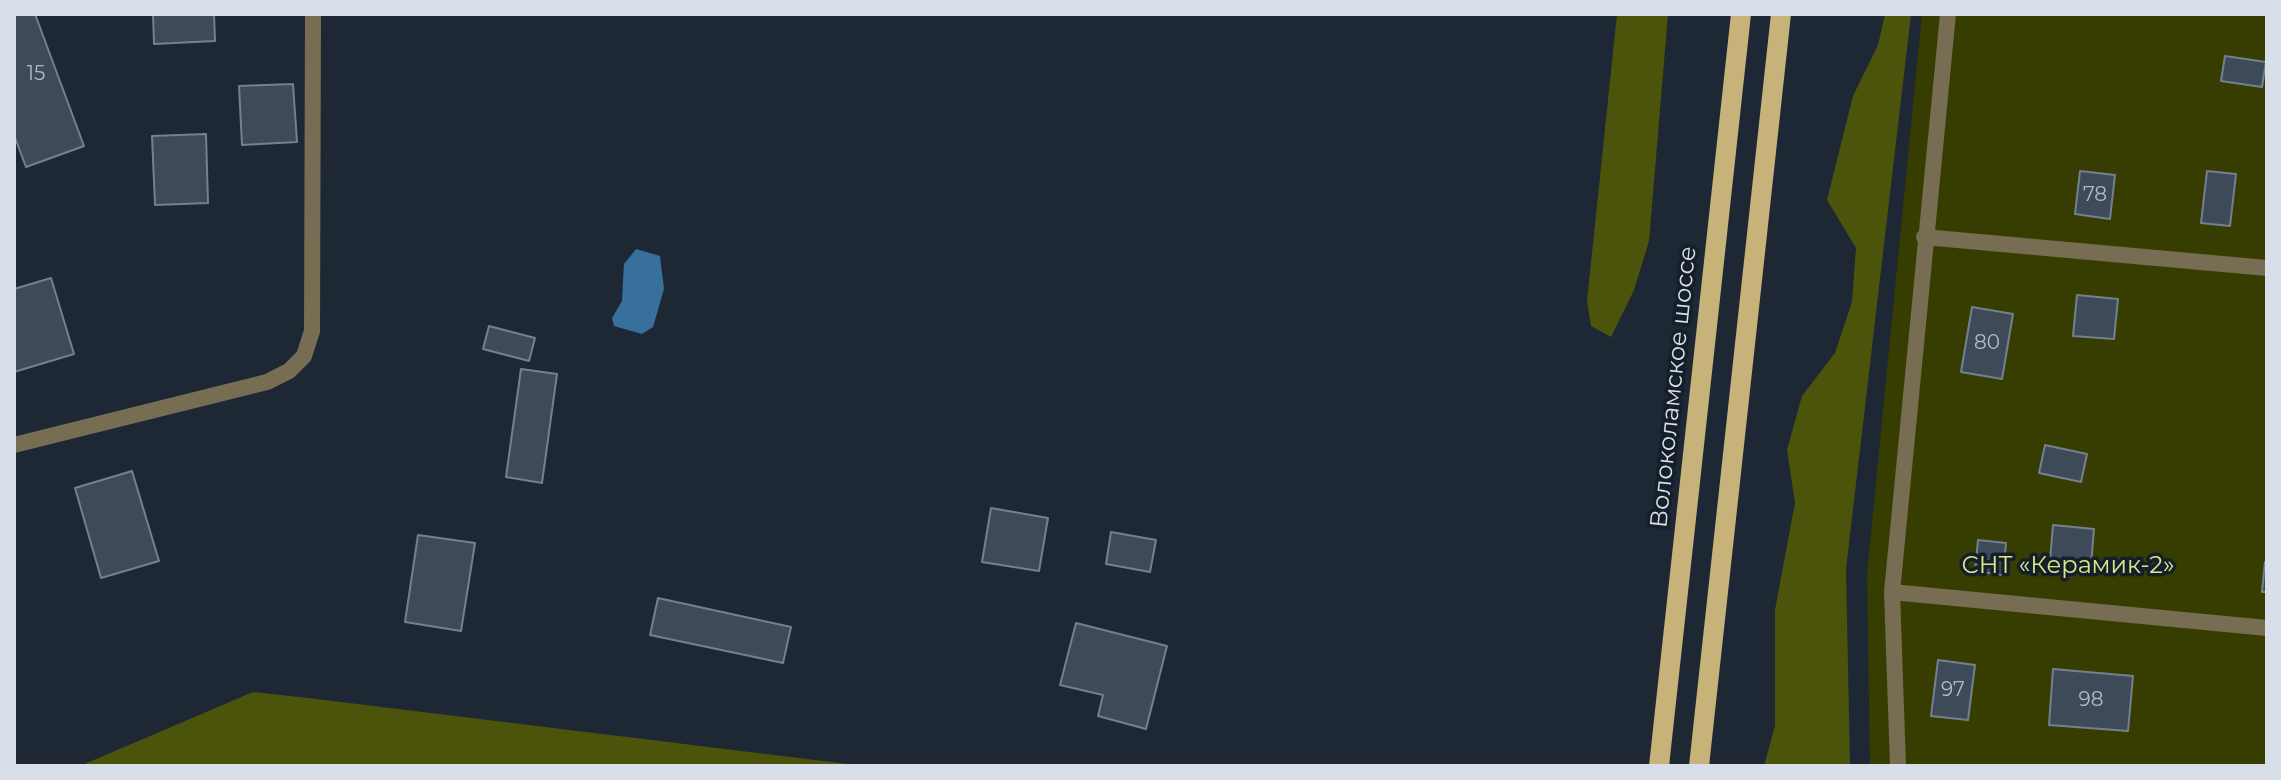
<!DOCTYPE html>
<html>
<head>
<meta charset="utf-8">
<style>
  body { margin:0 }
  #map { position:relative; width:2281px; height:780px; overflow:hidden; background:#1e2835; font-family:Montserrat,sans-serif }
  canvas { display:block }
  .frame { position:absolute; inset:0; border:16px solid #d8dfe8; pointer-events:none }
</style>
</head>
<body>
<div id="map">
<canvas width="2281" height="780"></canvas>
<div class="frame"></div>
</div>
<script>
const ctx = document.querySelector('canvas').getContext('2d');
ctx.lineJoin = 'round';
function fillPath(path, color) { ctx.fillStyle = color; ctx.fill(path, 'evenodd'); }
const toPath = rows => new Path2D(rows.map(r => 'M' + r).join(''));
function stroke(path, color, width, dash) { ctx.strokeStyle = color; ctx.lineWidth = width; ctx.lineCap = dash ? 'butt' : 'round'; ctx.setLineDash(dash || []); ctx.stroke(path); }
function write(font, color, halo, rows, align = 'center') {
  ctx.font = font + ' Montserrat,sans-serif'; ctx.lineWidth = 7; ctx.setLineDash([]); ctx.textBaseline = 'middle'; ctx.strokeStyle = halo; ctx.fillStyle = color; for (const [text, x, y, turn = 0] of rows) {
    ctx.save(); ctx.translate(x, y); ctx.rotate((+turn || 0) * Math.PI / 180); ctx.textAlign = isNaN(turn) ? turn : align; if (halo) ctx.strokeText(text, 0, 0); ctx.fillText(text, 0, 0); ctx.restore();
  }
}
fillPath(toPath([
  [1922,14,2267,14,2267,766,1870,766,1867,574]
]), '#373d01');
fillPath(toPath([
  [1617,14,1668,14,1649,241,1634,290,1611,337,1591,326,1587,301],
  [1885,14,1911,14,1846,569,1850,766,1764,766,1775,726,1775,610,1795,503,1787,450,1802,396,1835,353,1852,302,1856,248,1827,200,1853,96,1878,45],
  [253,692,308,698,864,766,80,766]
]), '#4c540c');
fillPath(toPath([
  [636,249,660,256,664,289,653,327,642,334,614,326,612,318,622,301,624,264]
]), '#36709b');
const building = toPath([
  [14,14,35,14,84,146,26,167,14,135,14,14],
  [153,14,214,14,215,41,154,44,153,14],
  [2225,56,2266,62,2262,87,2221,81,2225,56],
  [293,84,297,142,242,145,239,86,293,84],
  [206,134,208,203,155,205,152,136,206,134],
  [2080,171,2115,175,2110,219,2075,214,2080,171],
  [2207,171,2236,174,2230,226,2201,223,2207,171],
  [51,278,74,354,14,372,14,289,51,278],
  [2077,295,2118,299,2114,339,2073,336,2077,295],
  [1972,307,2013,314,2002,379,1961,372,1972,307],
  [489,326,535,338,529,361,483,349,489,326],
  [521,369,557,374,542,483,506,477,521,369],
  [2045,445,2087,454,2081,482,2039,473,2045,445],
  [132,471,159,561,101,578,75,488,132,471],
  [991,508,1048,518,1039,571,982,562,991,508],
  [2053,525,2094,529,2091,565,2050,561,2053,525],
  [1111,532,1156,540,1150,572,1106,564,1111,532],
  [418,535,475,543,461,631,405,622,418,535],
  [1978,540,2006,543,2003,575,1975,571,1978,540],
  [2265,562,2267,562,2267,592,2262,592,2265,562],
  [658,598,791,627,783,663,650,635,658,598],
  [1076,623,1167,646,1146,729,1098,716,1103,695,1060,685,1076,623],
  [1938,660,1975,665,1968,720,1931,716,1938,660],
  [2053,669,2133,676,2128,731,2049,725,2053,669]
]);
fillPath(building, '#3f4a59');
stroke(building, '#748090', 2);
stroke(toPath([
  [1924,237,2267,268],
  [14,445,267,382,289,371,304,356,312,331,313,14],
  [1892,592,2267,628],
  [1898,766,1892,592,1948,14]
]), '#776d52', 16);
stroke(toPath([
  [1659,766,1741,14],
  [1699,766,1781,14]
]), '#c7b27a', 20);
write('20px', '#b2bac4', null, [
  ["15",36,74],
  ["78",2095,195],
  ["80",1987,343],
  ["97",1953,690],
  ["98",2091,700]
]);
write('24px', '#d8dfe8', '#151f2b', [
  ["Волоколамское шоссе",1674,387,-84]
]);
write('24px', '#d8e888', '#151f2b', [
  ["СНТ «Керамик-2»",2068,566]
]);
</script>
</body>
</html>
